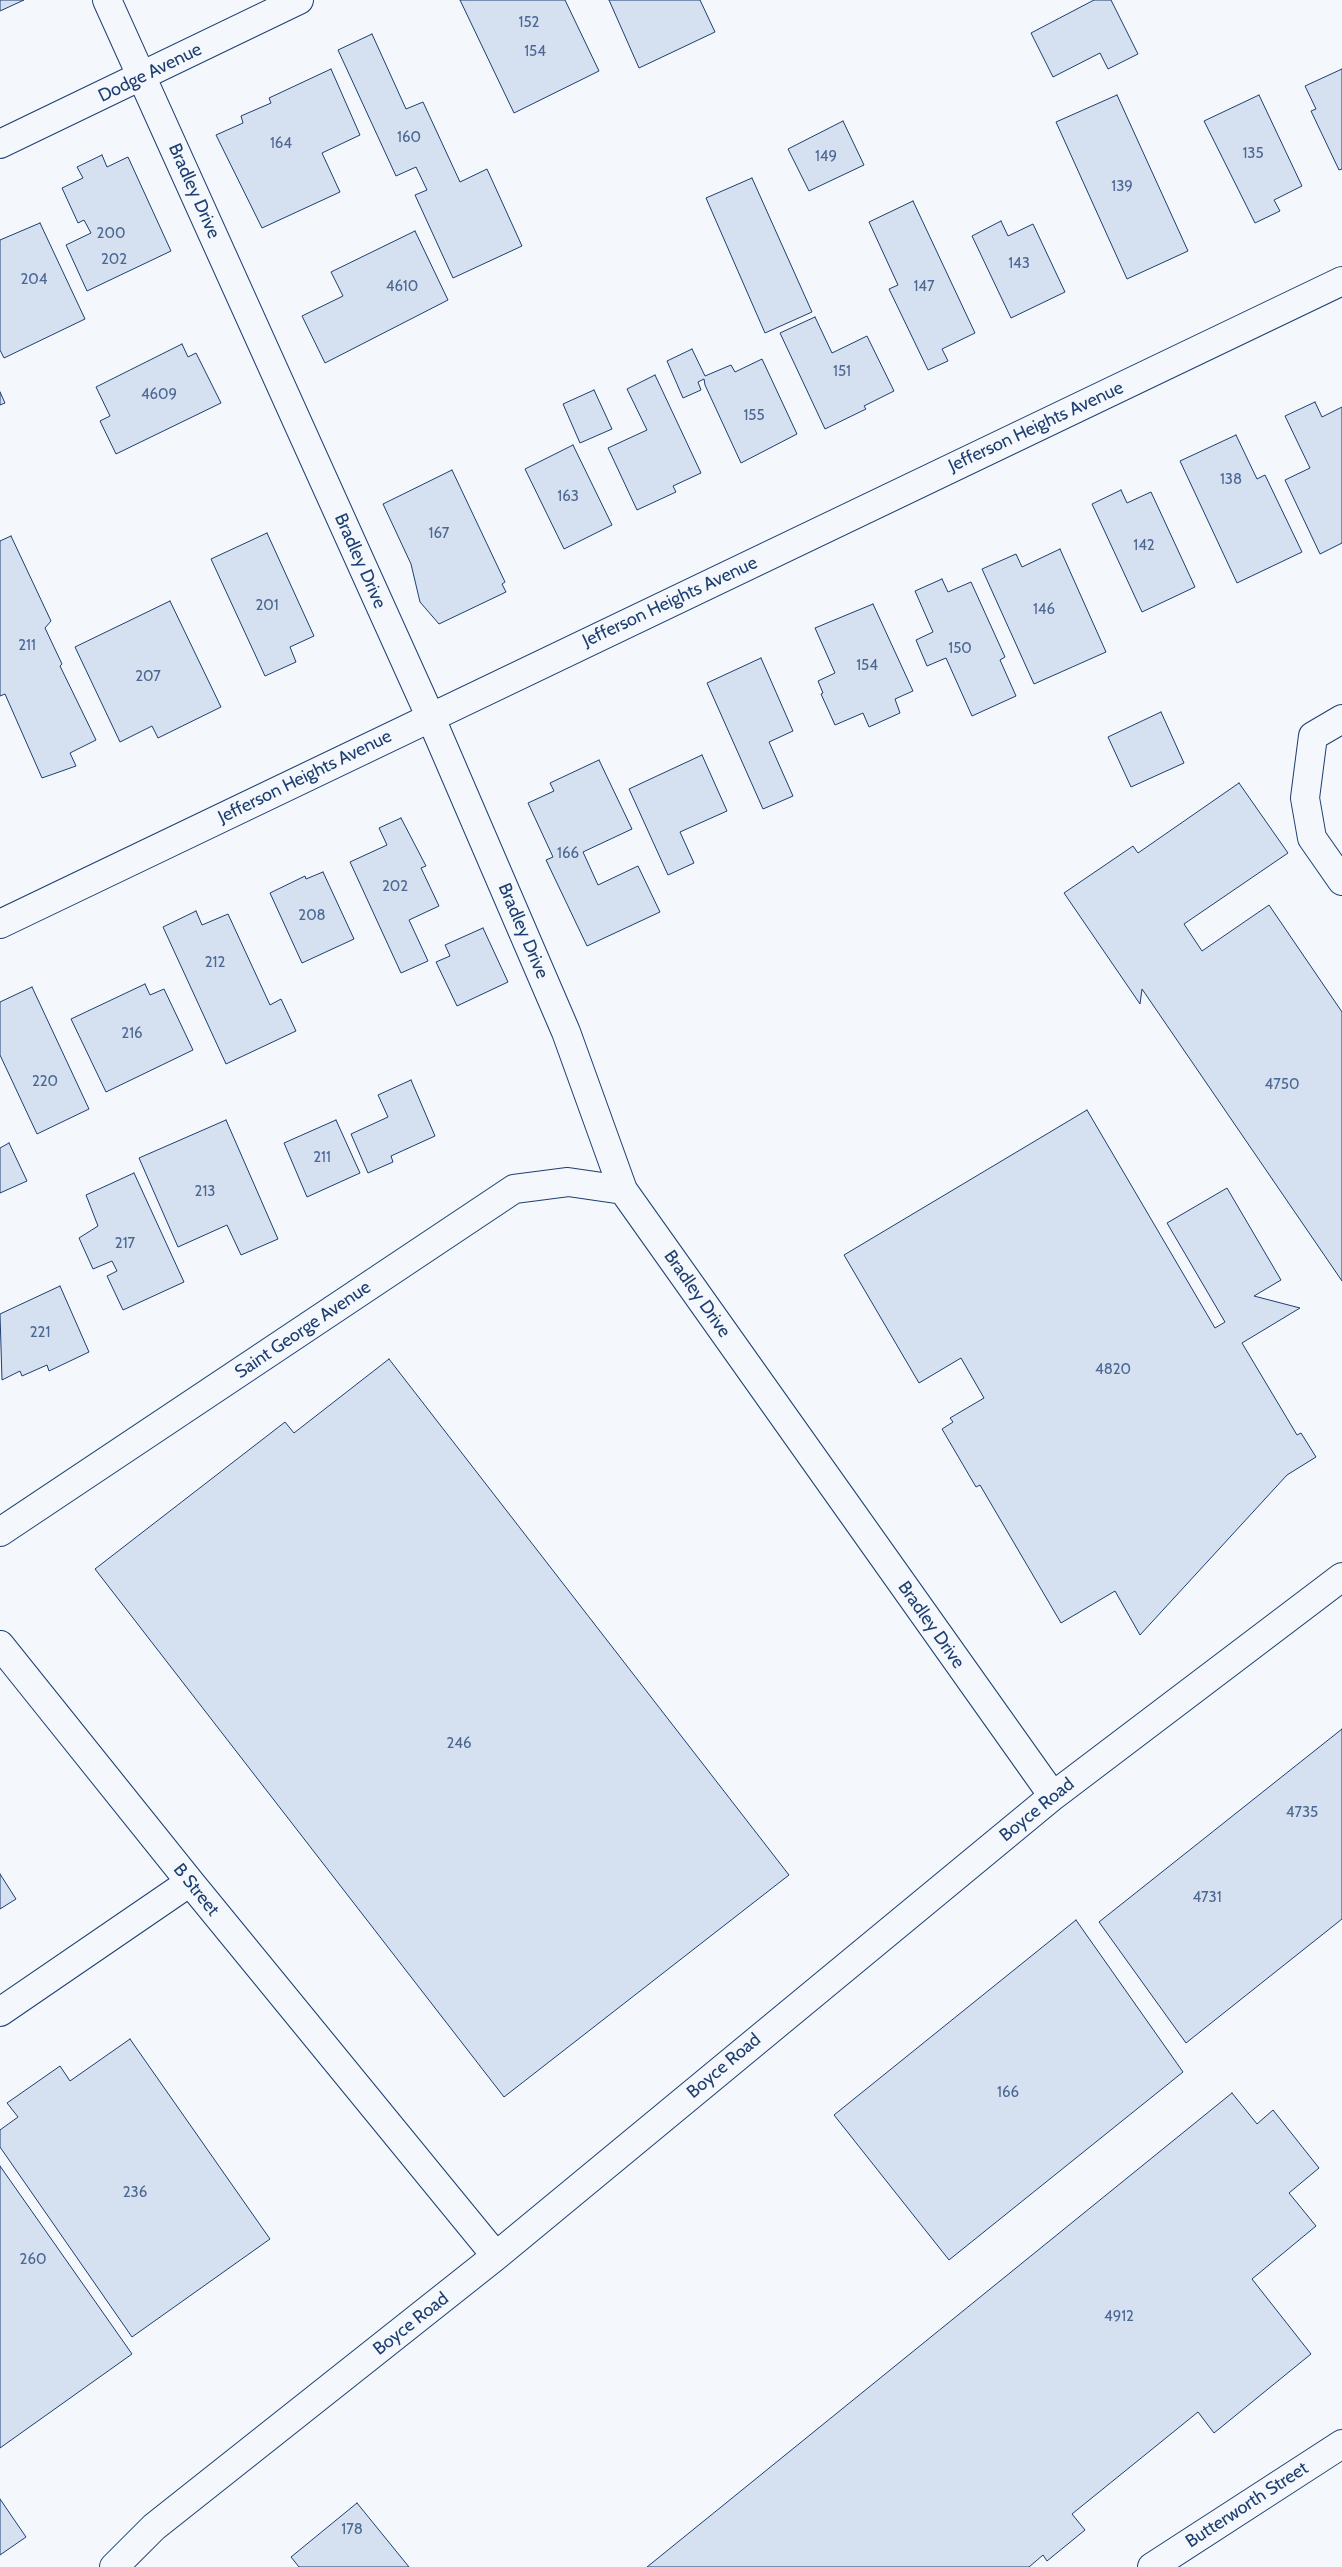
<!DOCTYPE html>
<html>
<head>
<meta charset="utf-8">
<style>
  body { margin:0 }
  canvas { display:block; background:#f4f7fb }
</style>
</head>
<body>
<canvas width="1342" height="2567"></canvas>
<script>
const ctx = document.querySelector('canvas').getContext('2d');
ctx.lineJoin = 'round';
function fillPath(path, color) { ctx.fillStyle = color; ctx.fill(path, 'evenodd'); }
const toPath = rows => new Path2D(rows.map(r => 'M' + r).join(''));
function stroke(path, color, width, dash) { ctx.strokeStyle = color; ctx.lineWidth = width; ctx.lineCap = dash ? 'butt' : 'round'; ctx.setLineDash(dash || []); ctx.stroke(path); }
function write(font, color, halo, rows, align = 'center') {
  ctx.font = font + ' Cabin,sans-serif'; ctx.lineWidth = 4; ctx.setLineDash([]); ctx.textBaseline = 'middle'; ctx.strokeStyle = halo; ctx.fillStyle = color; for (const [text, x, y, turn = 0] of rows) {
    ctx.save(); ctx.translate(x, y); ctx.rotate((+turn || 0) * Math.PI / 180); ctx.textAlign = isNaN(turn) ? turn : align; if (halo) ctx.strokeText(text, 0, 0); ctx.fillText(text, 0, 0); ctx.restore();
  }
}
const building = toPath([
  [0,0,24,0,0,11,0,0],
  [460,0,565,0,599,71,514,113,460,0],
  [609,0,700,0,715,32,639,68,609,0],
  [1094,0,1111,0,1138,54,1108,69,1100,53,1053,77,1031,33,1094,0],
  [372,34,406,109,423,102,460,182,487,169,522,246,453,278,415,195,427,190,416,167,396,176,338,50,372,34],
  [331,69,360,135,322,153,340,192,262,228,216,135,243,123,241,116,271,103,269,98,331,69],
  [1342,69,1342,169,1339,170,1311,111,1316,109,1305,86,1342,69],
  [1117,95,1188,251,1127,279,1056,122,1117,95],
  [1259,95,1302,186,1274,200,1280,211,1255,223,1204,121,1259,95],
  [843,121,864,165,809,191,788,149,843,121],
  [102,155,107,167,128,157,171,251,87,291,66,245,91,233,84,220,78,223,62,188,83,178,77,167,102,155],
  [752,178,812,312,765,333,706,198,752,178],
  [913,201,975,333,942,349,948,361,928,370,889,289,898,285,869,222,913,201],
  [1001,221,1008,236,1033,224,1065,292,1011,318,972,236,1001,221],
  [40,223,85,319,4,358,0,350,0,240,40,223],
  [415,231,448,300,325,363,302,316,343,296,331,272,415,231],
  [815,317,832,353,867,336,894,391,864,406,866,409,825,429,780,333,815,317],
  [182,344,188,357,196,353,221,403,116,454,100,421,110,416,96,387,182,344],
  [692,349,705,376,731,365,735,372,762,359,797,434,741,463,705,385,704,379,698,382,701,390,683,398,667,361,692,349],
  [655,375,701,473,673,486,676,492,637,510,608,448,647,430,627,389,655,375],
  [594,390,612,429,580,443,563,404,594,390],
  [0,392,5,403,0,405,0,392],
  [1315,402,1322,417,1342,407,1342,543,1320,554,1285,480,1310,468,1285,416,1315,402],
  [1236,435,1257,479,1265,475,1302,552,1237,583,1180,461,1236,435],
  [573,445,612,525,564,549,525,469,573,445],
  [452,470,505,582,502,584,506,592,439,624,420,602,411,564,383,504,452,470],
  [1121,490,1127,503,1151,492,1195,587,1142,612,1092,504,1121,490],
  [267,533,314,636,290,647,296,662,265,676,211,559,267,533],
  [11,536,51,621,45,628,62,664,60,666,96,740,70,753,76,766,42,778,5,694,0,696,0,541,11,536],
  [1060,549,1106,652,1034,684,982,569,1016,554,1022,567,1060,549],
  [942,579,948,592,971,582,1005,657,1000,660,1016,696,972,716,946,658,927,666,916,640,933,632,915,591,942,579],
  [170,601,221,707,158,738,152,726,120,742,75,647,170,601],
  [873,604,913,691,895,699,900,713,869,727,863,713,835,725,821,694,823,693,818,681,835,673,815,628,873,604],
  [761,658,793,731,769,742,793,796,763,809,707,683,761,658],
  [1161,712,1184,763,1131,787,1108,737,1161,712],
  [702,755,727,811,680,832,694,863,668,875,629,789,702,755],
  [599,760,632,829,583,852,598,885,638,866,660,912,587,946,546,860,553,857,528,803,554,791,550,783,599,760],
  [1239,783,1288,853,1184,924,1202,951,1269,905,1342,1012,1342,1281,1142,989,1140,1004,1064,893,1133,846,1138,853,1239,783],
  [401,818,426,866,421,868,439,906,409,920,428,961,401,973,350,862,387,845,379,828,401,818],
  [323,872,354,939,302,963,270,893,305,876,306,879,323,872],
  [196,911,202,925,228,914,270,1005,281,999,296,1031,226,1064,163,927,196,911],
  [483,928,508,982,457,1006,436,962,450,956,445,945,483,928],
  [145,984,150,995,164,989,193,1050,106,1092,71,1019,145,984],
  [32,987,89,1109,37,1134,0,1055,0,1002,32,987],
  [411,1080,435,1136,391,1156,393,1162,368,1173,351,1134,388,1117,378,1095,411,1080],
  [1087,1110,1215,1328,1225,1322,1167,1223,1227,1188,1281,1280,1254,1296,1300,1308,1242,1343,1297,1435,1301,1433,1316,1457,1287,1475,1140,1635,1115,1591,1061,1623,980,1485,976,1487,942,1429,953,1422,950,1418,984,1398,961,1358,919,1383,844,1255,1087,1110],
  [226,1120,278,1239,241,1255,227,1225,178,1247,139,1158,226,1120],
  [336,1120,360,1173,307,1197,284,1143,336,1120],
  [9,1143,27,1181,0,1193,0,1148,9,1143],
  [134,1173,184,1282,123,1310,107,1276,117,1271,112,1261,93,1269,79,1238,98,1226,86,1195,134,1173],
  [60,1286,89,1352,49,1371,47,1365,22,1376,20,1371,2,1380,0,1314,60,1286],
  [389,1359,789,1875,504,2097,95,1569,285,1422,294,1433,389,1359],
  [1342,1729,1342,1919,1186,2043,1099,1922,1342,1729],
  [0,1874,16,1899,0,1909,0,1874],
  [1076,1920,1183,2072,949,2260,834,2115,1076,1920],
  [130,2039,270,2239,132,2337,0,2147,0,2130,18,2117,7,2103,60,2066,70,2081,130,2039],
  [1232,2093,1257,2124,1273,2110,1319,2168,1289,2193,1316,2226,1252,2279,1311,2354,1214,2433,1198,2412,1072,2514,1085,2530,1047,2561,1043,2555,1029,2567,647,2567,1232,2093],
  [0,2166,132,2354,0,2448,0,2166],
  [0,2499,26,2537,0,2555,0,2499],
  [357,2503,409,2567,299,2567,291,2557,357,2503]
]);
fillPath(building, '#d5e0f0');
stroke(building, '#1d3f73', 1);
const minor = toPath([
  [107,0,430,716,566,1032,623,1190,1053,1796],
  [0,144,299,0],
  [1342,719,1313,736,1305,798,1312,838,1342,881],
  [0,924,1342,281],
  [0,1532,514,1189,568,1182,623,1190],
  [0,1645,190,1882,496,2256],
  [0,2012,190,1882],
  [114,2567,154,2527,496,2256,1053,1796,1342,1577],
  [1152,2567,1342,2444]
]);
stroke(minor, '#1d3f73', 30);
stroke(minor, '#f4f7fb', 28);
write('15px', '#4b6792', null, [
  ["152",529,23],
  ["154",535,52],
  ["160",409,138],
  ["164",281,144],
  ["135",1253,154],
  ["149",826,157],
  ["139",1122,187],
  ["200",111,234],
  ["202",114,260],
  ["143",1019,264],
  ["204",34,280],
  ["4610",402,287],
  ["147",924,287],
  ["151",842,372],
  ["4609",159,395],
  ["155",754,416],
  ["138",1231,480],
  ["163",568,497],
  ["167",439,534],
  ["142",1144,546],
  ["201",267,606],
  ["146",1044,610],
  ["211",27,646],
  ["150",960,649],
  ["154",867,666],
  ["207",148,677],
  ["166",568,854],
  ["202",395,887],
  ["208",312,916],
  ["212",215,963],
  ["216",132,1034],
  ["220",45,1082],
  ["4750",1282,1085],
  ["211",322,1158],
  ["213",205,1192],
  ["217",125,1244],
  ["221",40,1333],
  ["4820",1113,1370],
  ["246",459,1744],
  ["4735",1302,1813],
  ["4731",1207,1898],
  ["166",1008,2093],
  ["236",135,2193],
  ["260",33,2260],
  ["4912",1119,2317],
  ["178",352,2530]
]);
write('18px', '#1d3f73', '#f4f7fb', [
  ["Dodge Avenue",150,73,-26],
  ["Bradley Drive",194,191,66],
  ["Jefferson Heights Avenue",1036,427,-25],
  ["Bradley Drive",360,561,66],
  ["Jefferson Heights Avenue",670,602,-25],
  ["Jefferson Heights Avenue",305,777,-26],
  ["Bradley Drive",523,931,67],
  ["Bradley Drive",697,1294,55],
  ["Saint George Avenue",303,1330,-34],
  ["Bradley Drive",931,1625,55],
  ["Boyce Road",1037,1810,-39],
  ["B Street",196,1890,51],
  ["Boyce Road",724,2066,-40],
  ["Boyce Road",411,2324,-38],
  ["Butterworth Street",1247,2505,-33]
]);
</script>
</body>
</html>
